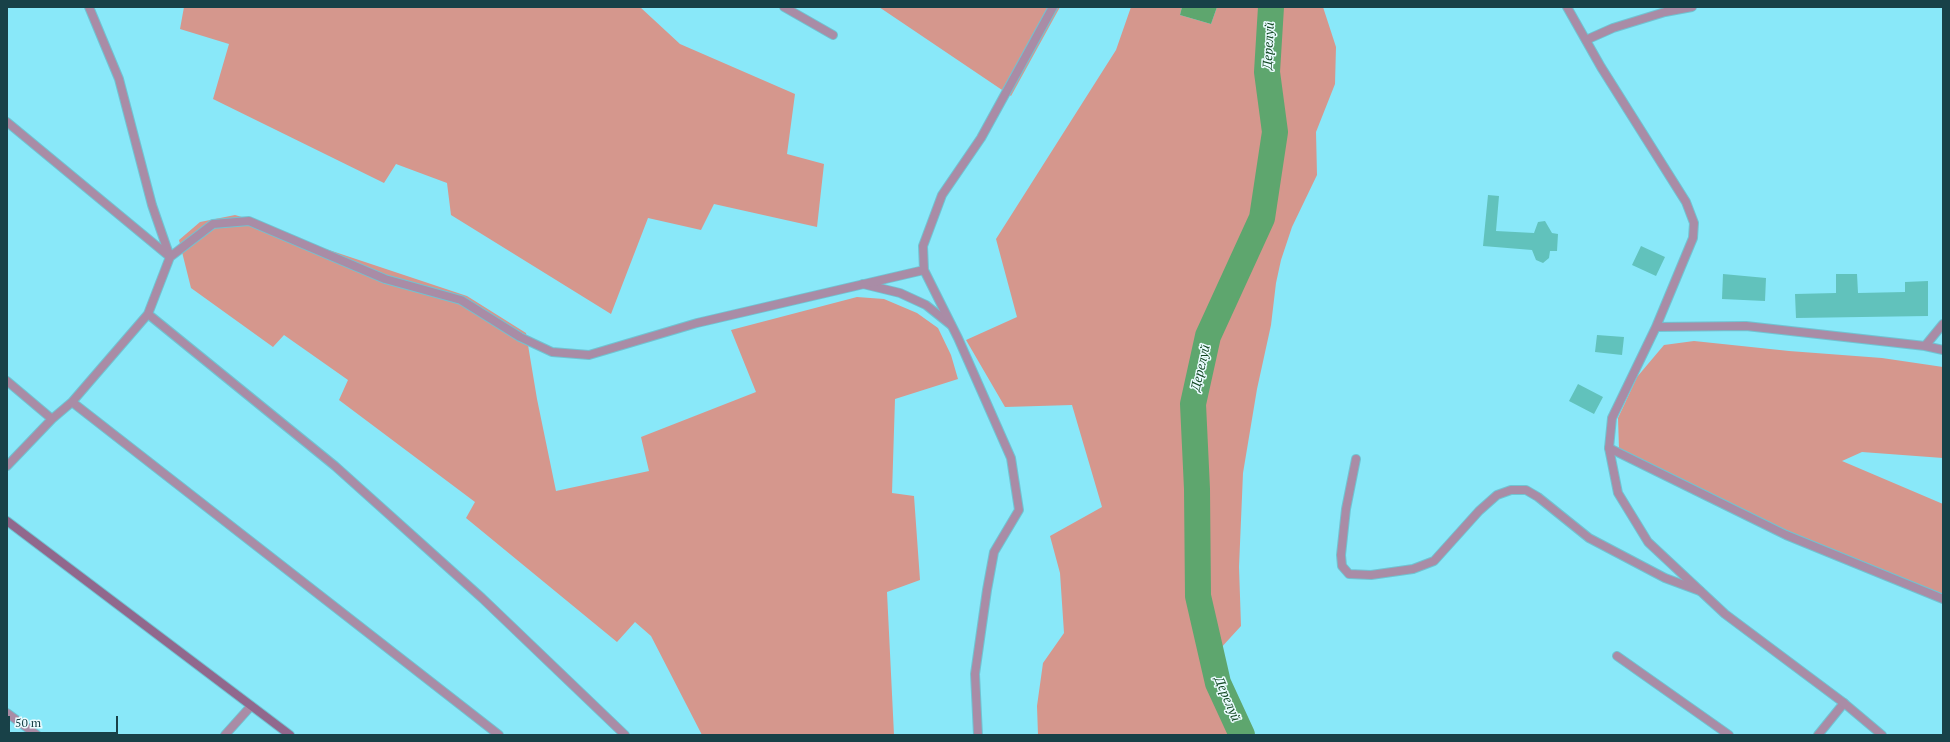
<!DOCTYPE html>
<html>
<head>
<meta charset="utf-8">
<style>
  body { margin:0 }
  #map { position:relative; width:1950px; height:742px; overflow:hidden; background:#89e8f9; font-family:"PT Serif",serif }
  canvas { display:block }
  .frame { position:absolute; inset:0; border:8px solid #184148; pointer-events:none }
  .scale { position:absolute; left:8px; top:716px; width:110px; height:18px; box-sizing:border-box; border:2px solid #184148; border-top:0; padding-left:5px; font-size:12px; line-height:14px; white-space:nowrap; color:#184148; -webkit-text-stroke:3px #ebfcff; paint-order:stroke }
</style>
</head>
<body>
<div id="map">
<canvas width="1950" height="742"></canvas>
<div class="frame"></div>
<div class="scale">50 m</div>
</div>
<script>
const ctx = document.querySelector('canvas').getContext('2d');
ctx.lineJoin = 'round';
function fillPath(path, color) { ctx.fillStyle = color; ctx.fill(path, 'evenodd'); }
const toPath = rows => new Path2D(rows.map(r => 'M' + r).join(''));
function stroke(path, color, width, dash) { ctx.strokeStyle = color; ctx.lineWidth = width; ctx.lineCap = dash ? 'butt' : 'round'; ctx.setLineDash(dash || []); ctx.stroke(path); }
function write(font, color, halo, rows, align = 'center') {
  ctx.font = font + ' "PT Serif",serif'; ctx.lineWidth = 3; ctx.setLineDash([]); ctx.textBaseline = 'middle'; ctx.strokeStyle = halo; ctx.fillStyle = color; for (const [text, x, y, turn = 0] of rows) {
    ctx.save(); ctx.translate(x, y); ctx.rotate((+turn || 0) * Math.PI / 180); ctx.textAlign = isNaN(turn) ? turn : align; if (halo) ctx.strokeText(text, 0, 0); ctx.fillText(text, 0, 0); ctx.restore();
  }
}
fillPath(toPath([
  [184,7,640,7,680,44,795,94,787,154,824,164,817,227,714,204,701,230,648,218,611,314,451,215,447,183,396,164,384,183,213,99,229,44,180,29],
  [879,7,1060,7,1011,96],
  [1131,7,1182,7,1180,15,1211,24,1217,7,1323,7,1336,47,1335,84,1316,132,1317,175,1292,227,1281,260,1276,283,1271,325,1257,389,1243,473,1239,567,1241,626,1219,650,1211,667,1223,708,1234,735,1038,735,1037,706,1043,663,1064,633,1060,573,1050,536,1102,507,1072,405,1005,407,966,340,1017,317,996,239,1116,50],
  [235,215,266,224,314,245,467,296,526,333,537,399,556,491,649,471,641,437,756,392,731,330,857,297,884,299,917,313,938,328,951,355,958,379,895,399,892,493,914,496,920,580,887,592,894,735,702,735,651,636,635,622,617,642,466,518,475,502,339,400,348,380,284,335,273,347,191,288,179,240,200,222],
  [1694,341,1789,351,1882,358,1943,367,1943,458,1862,452,1842,461,1943,504,1943,598,1759,520,1619,449,1618,418,1637,377,1664,345]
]), '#d5978d');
fillPath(toPath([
  [1182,7,1217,7,1211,24,1180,15]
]), '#5ea66e');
stroke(toPath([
  [1242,735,1218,683,1198,596,1197,489,1193,404,1208,336,1262,218,1275,132,1267,72,1271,7]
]), '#5ea66e', 26);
fillPath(toPath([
  [1488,195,1499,196,1496,231,1534,233,1538,222,1545,221,1552,233,1558,234,1557,251,1550,251,1549,258,1543,263,1536,260,1532,250,1483,246],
  [1641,246,1665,257,1656,276,1632,265],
  [1723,274,1766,278,1765,301,1722,299],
  [1836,274,1857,274,1858,293,1905,292,1905,282,1928,281,1928,316,1796,318,1795,294,1836,293],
  [1597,335,1624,337,1622,355,1595,352],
  [1578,384,1603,397,1594,414,1569,401]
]), '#61c2bc');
const lane = toPath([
  [1586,40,1613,28,1665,12,1692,7],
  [863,284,900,293,926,305,951,325],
  [1609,448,1786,535,1943,599],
  [1356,459,1346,509,1341,555,1342,566,1349,574,1371,575,1413,569,1434,561,1479,511,1497,495,1511,490,1526,490,1538,497,1589,538,1665,578,1700,591],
  [1617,656,1729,735],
  [1818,735,1844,703]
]);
const street = toPath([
  [784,7,833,35],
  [1567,7,1601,67,1686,202,1694,223,1693,238,1656,327],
  [7,122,170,257,213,224,249,221,385,279,461,300,520,337,552,352,589,355,697,323,924,270],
  [148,314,335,466,482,598,625,735],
  [1925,346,1943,324],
  [7,381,52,419],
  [72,402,499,735],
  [7,466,52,419,72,402,148,314,170,257,152,205,119,79,89,7],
  [7,713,37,735],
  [225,735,251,706],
  [978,735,975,674,987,590,994,552,1019,510,1011,458,958,338,924,270,923,246,942,195,981,138,1053,7],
  [1882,735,1844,703,1725,614,1648,542,1618,493,1609,448,1612,418,1656,327,1746,326,1925,346,1943,350]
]);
const secondary = toPath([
  [7,521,290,735]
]);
stroke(lane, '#70c3d2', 10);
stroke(street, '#70c3d2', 10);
stroke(secondary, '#70c3d2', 10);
stroke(lane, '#a98ca6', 8);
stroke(street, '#a98ca6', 8);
stroke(secondary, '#91688d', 8);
write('italic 13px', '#134823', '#ebfcff', [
  ["Дерелуй",1269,46,-87],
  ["Дерелуй",1201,368,-77],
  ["Дерелуй",1227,699,67]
]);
</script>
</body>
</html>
